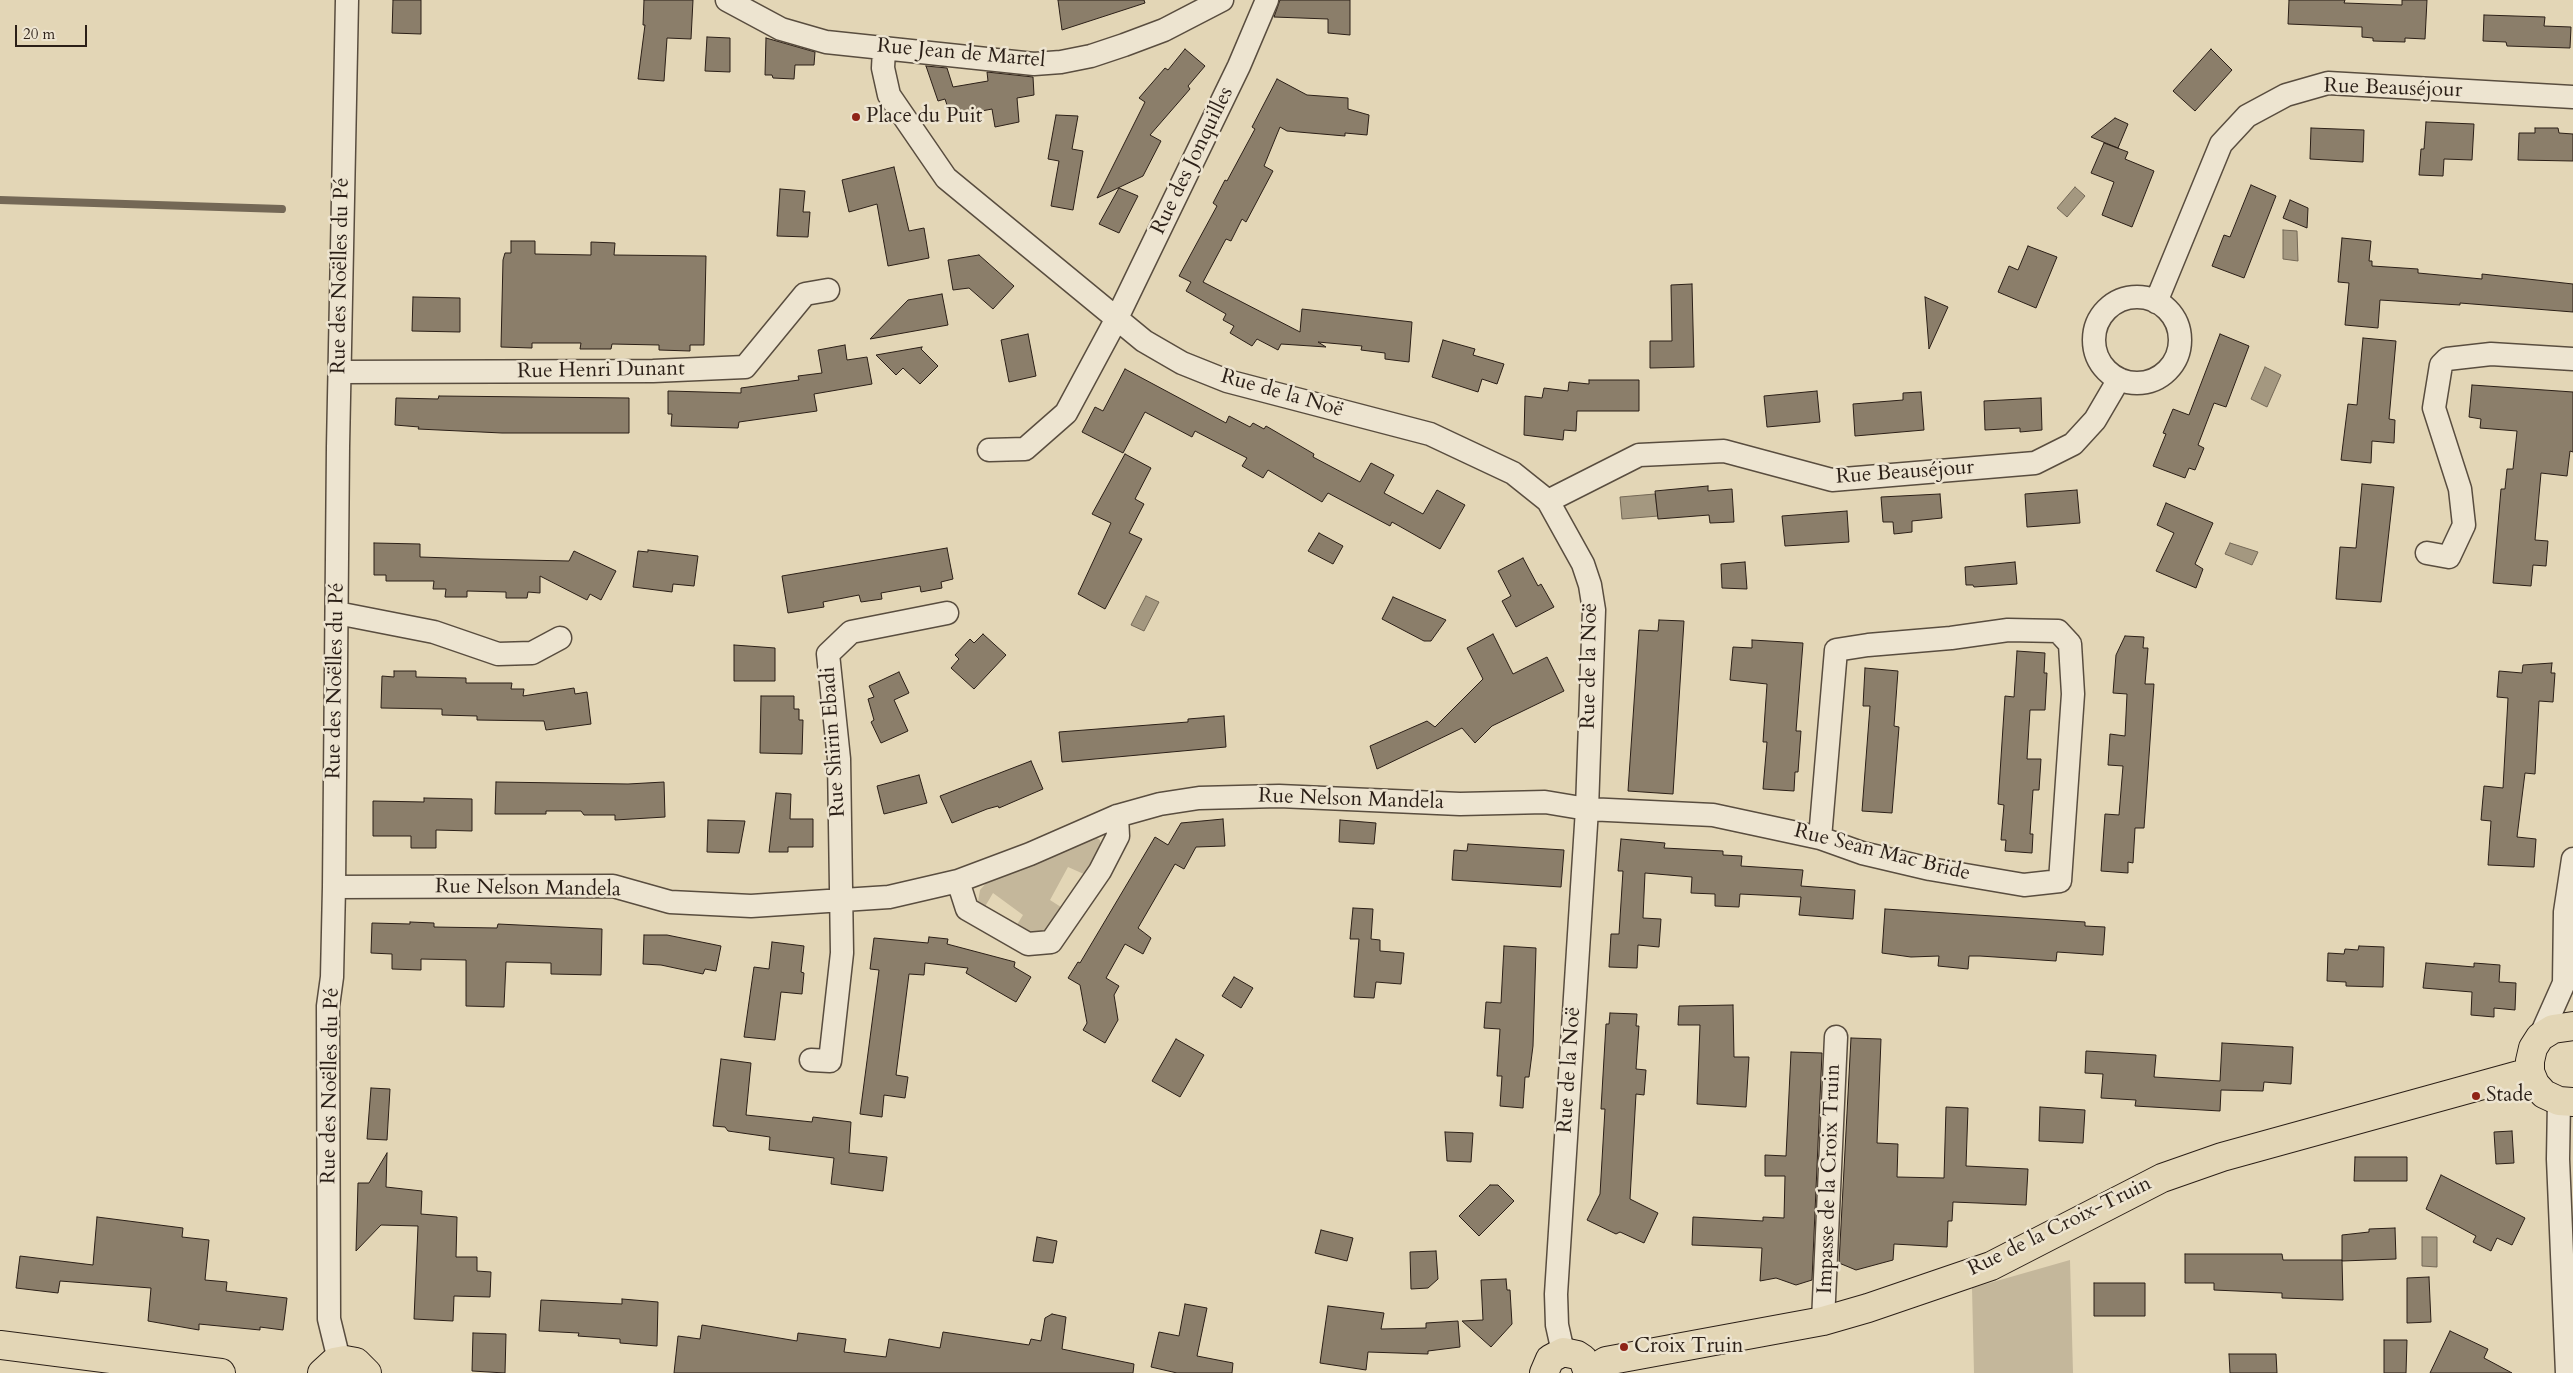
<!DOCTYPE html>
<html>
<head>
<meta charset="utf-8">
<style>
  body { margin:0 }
  #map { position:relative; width:2573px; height:1373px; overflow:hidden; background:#e3d6b6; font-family:Cardo,serif }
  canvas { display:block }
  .scale { position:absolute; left:15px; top:25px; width:72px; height:22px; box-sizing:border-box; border:2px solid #2b1f17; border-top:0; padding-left:6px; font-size:15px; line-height:18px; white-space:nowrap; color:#2b1f17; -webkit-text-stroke:4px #ede4d0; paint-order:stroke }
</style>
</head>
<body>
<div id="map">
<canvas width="2573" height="1373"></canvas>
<div class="scale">20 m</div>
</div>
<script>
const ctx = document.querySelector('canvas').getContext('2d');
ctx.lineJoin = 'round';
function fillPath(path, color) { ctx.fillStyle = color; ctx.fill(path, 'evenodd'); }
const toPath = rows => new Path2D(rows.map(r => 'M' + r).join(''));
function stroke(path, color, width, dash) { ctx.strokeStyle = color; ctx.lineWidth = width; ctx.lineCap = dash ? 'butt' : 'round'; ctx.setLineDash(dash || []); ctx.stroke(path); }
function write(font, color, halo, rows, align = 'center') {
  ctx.font = font + ' Cardo,serif'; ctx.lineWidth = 5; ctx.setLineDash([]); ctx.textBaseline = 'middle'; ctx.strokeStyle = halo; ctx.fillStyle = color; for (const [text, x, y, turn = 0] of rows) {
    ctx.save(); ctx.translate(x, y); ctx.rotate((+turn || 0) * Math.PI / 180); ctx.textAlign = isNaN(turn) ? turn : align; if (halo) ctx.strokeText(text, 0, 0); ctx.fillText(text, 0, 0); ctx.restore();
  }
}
fillPath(toPath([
  [1095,837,1100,840,1101,846,1086,875,1068,867,1050,900,1064,909,1046,931,1025,933,1015,928,1023,915,993,893,983,910,978,902,980,890,988,881],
  [2070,1260,2073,1373,1974,1373,1972,1288]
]), '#c4b79b');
const water = toPath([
  [2075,187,2085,196,2067,217,2057,208,2075,187],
  [2283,230,2297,231,2298,261,2283,259,2283,230],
  [2265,367,2281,375,2267,407,2251,399,2265,367],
  [1655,494,1658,516,1622,519,1620,497,1655,494],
  [2230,543,2258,552,2252,565,2225,554,2230,543],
  [1146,596,1159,602,1144,631,1131,625,1146,596],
  [2422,1237,2437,1237,2437,1267,2422,1266,2422,1237]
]);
fillPath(water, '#a49880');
stroke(water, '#746856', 1);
stroke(toPath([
  [0,200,282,209]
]), '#746856', 8);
const building = toPath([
  [393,0,421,0,421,34,392,33,393,0],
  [644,0,693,0,691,39,667,38,664,81,638,79,645,25,643,25,644,0],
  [1058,0,1144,0,1145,3,1062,30,1058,0],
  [1280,0,1350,0,1350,35,1328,33,1328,19,1274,17,1280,0],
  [2289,0,2345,0,2344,3,2402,5,2402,0,2427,0,2425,39,2405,38,2405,42,2373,41,2373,38,2362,37,2362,27,2288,24,2289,0],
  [2484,15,2545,17,2544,26,2571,27,2570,48,2507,46,2506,42,2483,41,2484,15],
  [707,37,730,38,730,72,705,71,707,37],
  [766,38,815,52,814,65,795,65,794,79,773,78,772,75,765,75,766,38],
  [1185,49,1205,66,1188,86,1190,89,1150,135,1161,141,1143,176,1097,198,1145,102,1139,98,1165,68,1168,70,1185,49],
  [2211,49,2232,70,2195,111,2173,91,2211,49],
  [926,66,947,68,953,87,988,81,987,72,1033,77,1034,95,1017,98,1019,122,995,127,992,109,951,117,945,99,938,101,926,66],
  [1277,79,1307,95,1348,98,1348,109,1369,115,1367,135,1345,133,1345,136,1287,131,1280,127,1264,166,1273,171,1246,222,1242,219,1231,241,1226,239,1203,282,1300,332,1302,309,1412,322,1409,362,1385,359,1385,353,1361,350,1362,346,1318,342,1326,347,1281,344,1278,350,1257,339,1252,346,1230,333,1234,326,1223,320,1226,314,1186,291,1191,282,1179,276,1217,206,1213,203,1225,180,1227,181,1255,129,1252,127,1277,79],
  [1056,115,1078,116,1072,149,1083,151,1073,210,1051,206,1059,161,1048,159,1056,115],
  [2115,118,2128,124,2118,148,2091,137,2115,118],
  [2426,122,2474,124,2472,160,2444,159,2443,176,2419,175,2421,149,2424,149,2426,122],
  [2311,128,2364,130,2363,162,2310,159,2311,128],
  [2535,128,2558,128,2559,133,2573,134,2573,161,2518,160,2519,133,2535,133,2535,128],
  [2104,143,2128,152,2125,159,2154,171,2132,227,2102,215,2114,182,2091,173,2104,143],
  [894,167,909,231,924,228,929,258,888,266,877,204,849,212,842,180,894,167],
  [2251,185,2276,196,2244,278,2212,266,2224,235,2230,237,2251,185],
  [1119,188,1138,196,1119,233,1099,224,1119,188],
  [780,189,805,191,803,212,810,212,808,237,777,236,780,189],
  [2290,200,2308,208,2307,228,2283,218,2290,200],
  [2342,238,2371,241,2369,261,2372,261,2372,266,2418,269,2418,273,2482,279,2482,274,2573,284,2573,312,2460,303,2460,305,2380,300,2378,328,2345,325,2349,283,2338,282,2342,238],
  [511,241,535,241,535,254,591,255,591,242,615,243,614,255,706,256,704,345,690,345,690,351,659,350,659,345,612,344,611,349,580,349,581,343,532,343,532,348,501,347,503,260,505,253,511,253,511,241],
  [2028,246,2057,257,2036,308,1998,292,2009,266,2018,270,2028,246],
  [979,255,1014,286,993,309,969,288,953,290,948,260,979,255],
  [1692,284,1694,367,1650,368,1650,341,1672,341,1671,285,1692,284],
  [942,294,948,325,870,339,908,300,942,294],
  [413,297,460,298,460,332,412,331,413,297],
  [1925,297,1948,307,1929,349,1925,297],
  [1028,334,1036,376,1009,382,1001,340,1028,334],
  [2220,334,2249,346,2226,407,2214,403,2198,445,2204,448,2195,470,2189,468,2185,478,2153,466,2166,434,2163,433,2173,409,2189,415,2220,334],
  [2363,338,2396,341,2389,419,2395,420,2394,443,2372,441,2371,463,2341,460,2348,404,2357,405,2363,338],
  [1443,340,1475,349,1473,355,1504,364,1497,384,1482,379,1478,392,1432,377,1443,340],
  [845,345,847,360,867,357,872,384,814,394,817,411,739,422,738,428,671,426,672,414,668,414,668,391,741,393,741,388,799,380,798,376,822,373,818,350,845,345],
  [922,347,921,349,938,366,920,384,903,368,896,375,876,355,922,347],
  [1125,369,1226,423,1229,416,1250,427,1253,423,1264,429,1266,426,1314,454,1313,457,1360,482,1371,463,1394,475,1384,493,1423,514,1437,490,1465,505,1440,549,1392,522,1390,526,1328,493,1322,502,1268,470,1263,478,1242,466,1247,458,1195,431,1192,437,1145,412,1123,453,1082,432,1095,407,1103,411,1125,369],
  [1589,380,1639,380,1639,411,1577,411,1576,431,1564,430,1563,440,1524,435,1525,396,1542,398,1544,388,1568,391,1569,382,1589,384,1589,380],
  [2472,385,2573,392,2573,452,2570,451,2567,476,2541,473,2535,540,2548,541,2546,566,2533,565,2531,586,2493,583,2501,489,2505,489,2507,469,2513,469,2517,431,2480,428,2481,419,2469,417,2472,385],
  [1817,391,1820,422,1767,427,1764,396,1817,391],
  [1921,392,1924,430,1855,436,1853,404,1903,400,1903,393,1921,392],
  [439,396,629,398,629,433,502,433,418,429,419,427,395,425,396,398,438,399,439,396],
  [2041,398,2042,430,2020,432,2020,428,1985,430,1984,401,2041,398],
  [1125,454,1151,468,1135,499,1144,504,1129,533,1142,539,1105,609,1078,594,1111,523,1092,514,1125,454],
  [2362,484,2394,487,2381,602,2336,599,2340,547,2356,548,2362,484],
  [1708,486,1708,491,1732,489,1734,522,1710,523,1709,515,1658,519,1655,491,1708,486],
  [2077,490,2080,523,2027,527,2025,494,2077,490],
  [1940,494,1942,518,1912,521,1912,532,1894,534,1893,522,1883,522,1881,497,1940,494],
  [2166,503,2213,523,2195,564,2203,569,2196,588,2156,571,2174,533,2157,525,2166,503],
  [1847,511,1849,542,1785,546,1782,516,1847,511],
  [1319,533,1343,546,1333,564,1308,551,1319,533],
  [374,543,420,544,420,557,480,559,569,561,574,551,616,571,601,600,590,594,587,600,540,576,540,593,528,592,527,598,506,598,506,592,467,591,467,597,445,597,446,589,433,589,434,581,386,581,386,575,374,575,374,543],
  [947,548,953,579,941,582,942,588,921,592,920,586,881,593,882,599,861,602,859,595,823,602,824,607,788,613,782,576,947,548],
  [648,550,698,556,694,586,673,584,672,592,633,587,638,551,648,552,648,550],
  [1523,558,1538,586,1541,584,1554,607,1516,627,1502,601,1511,596,1498,571,1523,558],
  [1745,562,1747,589,1722,588,1721,564,1745,562],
  [2015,562,2017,584,1974,587,1973,585,1966,585,1965,567,2015,562],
  [1393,597,1446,620,1431,641,1424,641,1382,619,1393,597],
  [1659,620,1684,621,1673,794,1628,791,1639,630,1658,631,1659,620],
  [983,634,1006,655,974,689,951,668,959,659,955,655,970,639,974,643,983,634],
  [1493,634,1513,674,1547,657,1564,691,1492,726,1475,743,1462,728,1377,769,1370,746,1427,721,1435,727,1483,679,1467,648,1493,634],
  [2125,636,2144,637,2143,648,2148,648,2145,684,2154,684,2144,828,2135,828,2133,863,2128,862,2128,873,2101,871,2105,814,2119,815,2123,766,2108,765,2110,734,2125,736,2127,694,2113,693,2116,655,2125,636],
  [1752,640,1803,643,1796,731,1801,731,1798,772,1795,772,1794,791,1763,789,1767,742,1763,742,1767,684,1730,680,1733,647,1752,648,1752,640],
  [734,645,775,648,775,681,734,681,734,645],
  [2017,651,2045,653,2044,673,2047,673,2045,710,2030,710,2027,759,2041,759,2039,790,2033,790,2030,834,2033,834,2032,853,2005,851,2006,840,2001,840,2004,805,1998,804,2005,696,2014,697,2017,651],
  [2552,663,2551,673,2555,673,2553,702,2539,701,2535,774,2525,773,2517,837,2536,839,2534,867,2488,865,2491,821,2481,820,2484,786,2503,788,2508,698,2497,697,2499,671,2522,673,2523,665,2552,663],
  [1865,668,1898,671,1894,726,1899,727,1892,813,1862,811,1870,706,1863,706,1865,668],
  [394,671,416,671,416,677,466,678,466,683,512,683,511,689,524,689,523,696,574,688,575,694,587,692,591,724,546,730,544,721,477,720,477,716,442,715,442,709,381,708,382,676,394,677,394,671],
  [899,672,909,693,894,700,908,731,881,743,871,722,874,720,868,699,874,697,869,686,899,672],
  [761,696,794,696,794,709,799,709,799,720,803,720,802,754,760,753,761,696],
  [1224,716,1226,747,1062,762,1059,732,1188,722,1188,719,1224,716],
  [1031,761,1043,789,999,808,998,806,987,809,952,823,940,796,1031,761],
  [919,775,927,803,884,814,877,786,919,775],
  [496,782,628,784,664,782,665,817,615,820,615,815,584,815,581,811,546,811,546,814,495,814,496,782],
  [776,793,791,794,790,819,813,819,813,847,788,847,788,852,769,852,776,793],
  [424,798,472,799,472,831,436,830,436,848,411,848,411,836,373,836,373,801,424,802,424,798],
  [1223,819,1225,846,1196,847,1184,869,1175,864,1138,928,1151,938,1143,954,1125,944,1106,978,1119,986,1114,995,1118,1020,1105,1043,1083,1030,1087,1023,1080,985,1068,978,1078,962,1080,963,1155,837,1168,845,1181,823,1223,819],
  [708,820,745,821,739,853,707,852,708,820],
  [1340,820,1376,823,1374,844,1339,842,1340,820],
  [1621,839,1665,843,1664,848,1723,851,1723,855,1742,856,1741,866,1803,870,1801,886,1855,890,1853,919,1799,915,1801,897,1740,894,1739,907,1715,906,1715,894,1691,893,1692,877,1645,873,1643,918,1661,919,1659,947,1638,945,1637,968,1609,967,1611,934,1619,934,1623,871,1618,871,1621,839],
  [1468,844,1564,850,1561,887,1452,880,1454,850,1467,851,1468,844],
  [1353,908,1373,909,1371,939,1380,940,1380,951,1404,953,1401,984,1376,982,1374,998,1354,997,1359,939,1350,939,1353,908],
  [1885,909,2085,922,2085,926,2105,927,2103,955,2057,952,2056,961,1980,956,1969,956,1968,969,1938,966,1939,956,1911,957,1882,953,1885,909],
  [410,922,434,923,434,927,497,928,498,924,602,929,601,975,551,974,551,963,506,962,504,1007,466,1006,466,960,421,959,421,970,392,969,392,954,371,953,372,923,410,924,410,922],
  [644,935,667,935,721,946,716,971,705,969,703,974,661,965,643,964,644,935],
  [929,937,948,939,947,944,1015,962,1014,967,1031,977,1016,1002,966,973,968,968,925,963,924,975,909,974,896,1075,908,1077,905,1098,884,1095,882,1117,860,1114,879,970,870,969,874,938,928,943,929,937],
  [772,942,804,946,801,972,804,973,802,994,781,992,775,1040,744,1037,754,967,769,969,772,942],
  [1504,946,1536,948,1533,1046,1529,1077,1525,1077,1523,1108,1500,1106,1502,1076,1497,1076,1500,1029,1484,1028,1486,1002,1501,1003,1504,946],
  [2359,946,2384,947,2383,987,2346,986,2346,982,2327,981,2328,953,2344,954,2345,949,2358,950,2359,946],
  [2426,963,2474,967,2474,963,2500,965,2499,982,2516,983,2515,1010,2494,1008,2494,1017,2471,1015,2472,992,2423,988,2426,963],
  [1234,977,1253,988,1241,1008,1222,996,1234,977],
  [1733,1005,1734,1057,1749,1057,1746,1107,1697,1104,1700,1025,1678,1025,1679,1006,1733,1005],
  [1610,1013,1637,1014,1636,1026,1639,1026,1636,1069,1646,1070,1644,1095,1636,1094,1630,1199,1658,1213,1644,1243,1620,1232,1616,1234,1587,1220,1600,1194,1605,1109,1601,1109,1606,1024,1609,1024,1610,1013],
  [1851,1038,1881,1039,1877,1143,1898,1144,1897,1177,1944,1178,1946,1107,1968,1108,1966,1166,2028,1169,2026,1205,1953,1202,1952,1221,1948,1221,1947,1247,1894,1244,1893,1260,1856,1270,1839,1263,1851,1038],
  [1176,1039,1204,1055,1180,1097,1152,1081,1176,1039],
  [2222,1043,2293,1047,2291,1084,2264,1082,2263,1091,2221,1090,2220,1111,2135,1106,2136,1100,2101,1098,2103,1074,2085,1073,2086,1051,2156,1055,2154,1077,2220,1081,2222,1043],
  [1791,1052,1822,1053,1812,1280,1796,1285,1776,1278,1760,1281,1762,1248,1692,1245,1693,1217,1763,1221,1763,1217,1784,1218,1785,1176,1765,1176,1765,1155,1786,1156,1791,1052],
  [721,1059,751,1063,746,1115,812,1122,813,1117,851,1122,849,1153,887,1157,883,1191,831,1184,834,1158,769,1150,770,1137,728,1131,725,1127,713,1126,721,1059],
  [371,1088,390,1089,387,1140,367,1139,371,1088],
  [2040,1107,2085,1110,2083,1143,2039,1141,2040,1107],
  [2512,1131,2514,1163,2496,1164,2494,1132,2512,1131],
  [1445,1132,1473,1133,1471,1162,1447,1161,1445,1132],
  [387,1153,386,1187,422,1191,421,1214,457,1217,456,1257,477,1257,477,1271,491,1272,490,1297,454,1296,453,1321,414,1319,418,1226,381,1225,356,1251,358,1183,369,1183,387,1153],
  [2355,1157,2407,1157,2407,1181,2354,1181,2355,1157],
  [2441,1175,2525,1218,2512,1245,2497,1238,2491,1251,2473,1242,2476,1236,2426,1209,2441,1175],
  [1490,1185,1498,1185,1514,1201,1479,1236,1459,1216,1490,1185],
  [97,1217,183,1228,182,1237,209,1240,205,1280,227,1282,226,1291,287,1298,283,1330,260,1327,260,1330,199,1324,199,1330,148,1321,151,1288,60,1281,58,1293,16,1288,20,1256,93,1265,97,1217],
  [2395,1228,2396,1259,2342,1261,2342,1235,2369,1232,2369,1229,2395,1228],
  [1321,1230,1353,1238,1347,1261,1315,1253,1321,1230],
  [1037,1237,1057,1241,1053,1263,1033,1261,1037,1237],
  [1436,1251,1438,1279,1428,1288,1411,1289,1410,1252,1436,1251],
  [2185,1254,2282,1254,2283,1260,2342,1260,2343,1300,2282,1298,2282,1293,2214,1290,2214,1283,2185,1283,2185,1254],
  [2429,1277,2431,1322,2407,1323,2407,1278,2429,1277],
  [1506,1279,1507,1290,1510,1290,1512,1324,1491,1347,1462,1321,1483,1320,1481,1280,1506,1279],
  [2094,1283,2145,1283,2145,1316,2094,1316,2094,1283],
  [622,1299,658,1302,657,1346,620,1343,620,1339,578,1336,579,1333,539,1331,541,1300,622,1304,622,1299],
  [1185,1304,1207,1308,1197,1356,1233,1363,1232,1373,1177,1373,1151,1367,1159,1332,1179,1336,1185,1304],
  [1328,1306,1384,1313,1381,1329,1426,1328,1426,1323,1458,1321,1460,1347,1428,1351,1428,1354,1368,1352,1366,1370,1320,1363,1328,1306],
  [1052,1314,1066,1317,1062,1349,1134,1364,1133,1373,674,1373,678,1336,700,1339,702,1325,797,1341,798,1333,846,1339,844,1352,886,1357,889,1339,940,1348,943,1332,1029,1345,1031,1339,1041,1341,1045,1318,1052,1314],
  [2450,1331,2488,1349,2484,1358,2512,1373,2430,1373,2450,1331],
  [473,1333,506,1334,505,1373,472,1371,473,1333],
  [2384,1340,2407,1340,2406,1373,2384,1373,2384,1340],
  [2229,1354,2276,1354,2277,1373,2230,1373,2229,1354]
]);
fillPath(building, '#8b7e6a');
stroke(building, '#2b1f17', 1);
const minor = toPath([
  [727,0,781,29,826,42,1034,64,1061,62,1091,56,1124,45,1164,30,1222,0],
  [884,49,883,68,889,95,946,178,1144,341,1182,363,1227,381,1430,434,1513,473,1548,501,1583,564,1590,585,1594,610,1587,809,1556,1294,1557,1325,1563,1352],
  '2094 340a43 43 0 1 1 86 0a43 43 0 1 1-86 0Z',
  [2156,302,2221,144,2247,116,2286,95,2328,83,2573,97],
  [340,372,653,371,745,367,805,294,828,290],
  [989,450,1025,449,1066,413,1116,320,1239,66,1267,0],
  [1548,501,1639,455,1724,451,1832,480,2035,463,2073,444,2095,420,2119,379],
  [2427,553,2449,557,2464,525,2460,489,2434,408,2441,365,2447,359,2491,354,2573,359],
  [337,613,434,632,498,654,532,653,560,638],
  [958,881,967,909,1028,944,1051,942,1100,871,1118,836,1117,816],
  [334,887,613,886,670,902,751,906,889,897,958,881,1030,854,1117,816,1160,804,1199,798,1279,796,1460,804,1545,802,1587,809,1713,815,1820,838,1862,853,1930,869,2024,885,2060,881,2073,694,2070,644,2058,631,2008,630,1951,638,1868,645,1836,650,1820,838],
  [2540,1037,2564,983,2565,912,2573,859],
  [811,1060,830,1061,842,953,839,759,828,654,851,632,947,613],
  [2559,1101,2558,1159,2567,1373],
  [1823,1321,1836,1037],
  [339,1360,329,1319,328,1006,332,977,334,887,338,447,347,0]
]);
const major = toPath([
  [2573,1026,2553,1029,2540,1037,2533,1048,2530,1061,2530,1072,2535,1084,2544,1094,2559,1101,2573,1102],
  [0,1345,221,1373],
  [1588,1372,1606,1361,1823,1321,1868,1308,1991,1266,2162,1178,2222,1157,2530,1072],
  [322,1373,334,1362,345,1360,356,1362,367,1373],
  [1544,1373,1550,1359,1563,1352,1577,1355,1583,1359,1588,1373]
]);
stroke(minor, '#594d3f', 25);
stroke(major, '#2b1f17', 30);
stroke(minor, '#ede4d0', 22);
stroke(major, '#e3d6b6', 28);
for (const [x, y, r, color] of [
  [856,117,5,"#8f2418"],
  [2476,1096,5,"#8f2418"],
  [1624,1347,5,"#8f2418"]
]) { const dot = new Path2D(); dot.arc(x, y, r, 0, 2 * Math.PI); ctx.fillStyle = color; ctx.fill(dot); stroke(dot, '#ede4d0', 2); }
write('21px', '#2b1f17', '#ede4d0', [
  ["Rue Jean de Martel",961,54,5],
  ["Rue Beauséjour",2393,89,2],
  ["Rue des Jonquilles",1193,161,-64],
  ["Rue des Noëlles du Pé",341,276,-89],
  ["Rue Henri Dunant",601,371,-1],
  ["Rue de la Noë",1282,394,16],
  ["Rue Beauséjour",1905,473,-4],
  ["Rue de la Noë",1590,666,-89],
  ["Rue des Noëlles du Pé",336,681,-89],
  ["Rue Shirin Ebadi",834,742,-94],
  ["Rue Nelson Mandela",1351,800,2],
  ["Rue Sean Mac Bride",1882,853,14],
  ["Rue Nelson Mandela",528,889,1],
  ["Rue de la Noë",1570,1070,-86],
  ["Rue des Noëlles du Pé",331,1086,-89],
  ["Impasse de la Croix Truin",1830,1179,-88],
  ["Rue de la Croix-Truin",2060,1227,-26]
]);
write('21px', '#2b1f17', '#ede4d0', [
  ["Place du Puit",866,117],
  ["Stade",2486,1096],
  ["Croix Truin",1634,1347]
], 'left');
</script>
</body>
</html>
